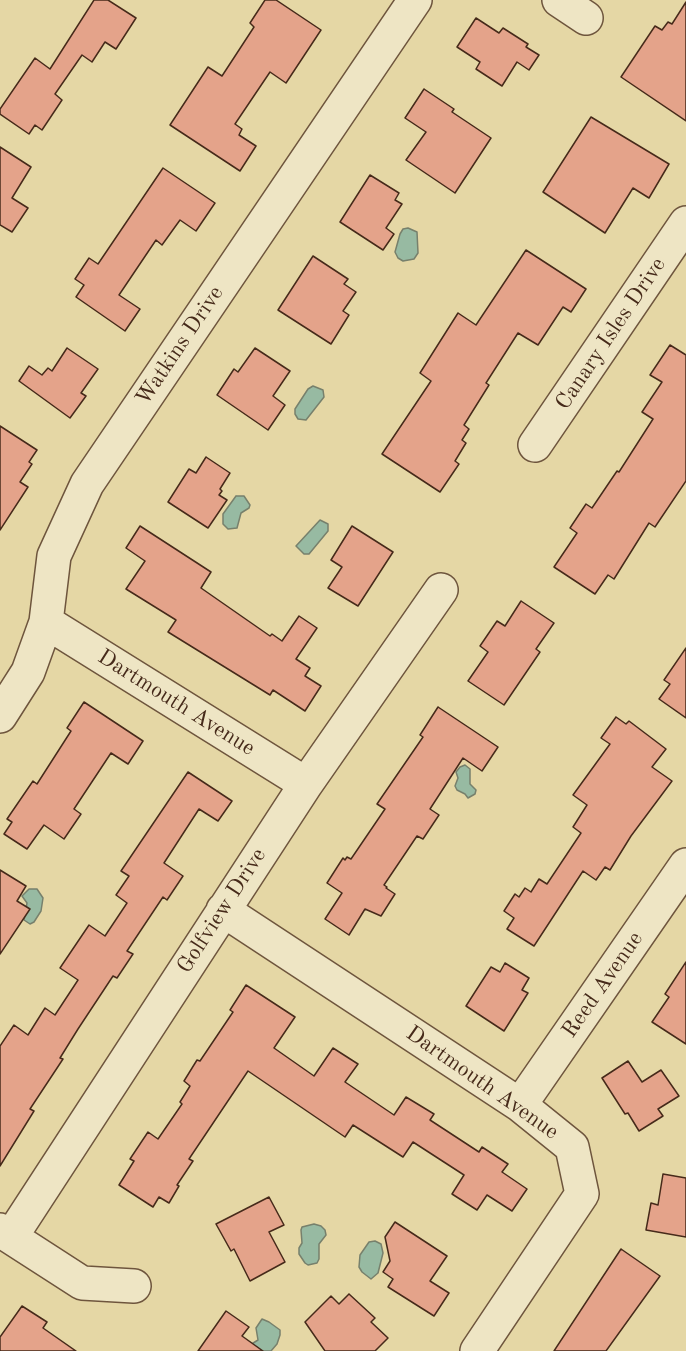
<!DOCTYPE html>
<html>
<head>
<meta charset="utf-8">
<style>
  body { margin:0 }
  canvas { display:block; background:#e5d7a5 }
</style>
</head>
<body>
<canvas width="686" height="1351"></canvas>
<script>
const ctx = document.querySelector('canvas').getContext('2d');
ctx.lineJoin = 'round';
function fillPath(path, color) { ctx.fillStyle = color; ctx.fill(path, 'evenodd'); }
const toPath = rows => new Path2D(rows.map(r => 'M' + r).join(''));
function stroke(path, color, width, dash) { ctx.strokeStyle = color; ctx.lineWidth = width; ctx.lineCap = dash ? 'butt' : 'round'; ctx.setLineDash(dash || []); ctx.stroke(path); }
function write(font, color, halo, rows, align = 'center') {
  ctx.font = font + ' "Old Standard TT",serif'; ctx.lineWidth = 6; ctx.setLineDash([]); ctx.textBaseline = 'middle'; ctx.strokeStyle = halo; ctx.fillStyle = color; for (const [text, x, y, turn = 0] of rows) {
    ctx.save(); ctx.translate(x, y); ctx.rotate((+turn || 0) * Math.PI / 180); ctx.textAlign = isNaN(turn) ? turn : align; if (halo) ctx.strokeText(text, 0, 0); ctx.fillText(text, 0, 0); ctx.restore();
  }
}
const water = toPath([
  [408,228,417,232,418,253,414,259,403,261,398,258,395,252,400,234,403,229,408,228],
  [313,386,323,390,324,397,306,420,298,419,295,414,295,409,308,389,313,386],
  [236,496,244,496,250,505,249,508,241,513,237,528,228,529,223,524,223,514,236,496],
  [320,520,328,524,328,531,309,554,304,554,296,546,320,520],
  [465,765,470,769,470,784,476,790,475,794,468,798,465,794,457,790,455,786,458,778,456,772,460,767,465,765],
  [29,889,37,889,43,898,41,911,34,922,30,924,24,920,27,903,22,896,29,889],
  [314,1224,321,1226,325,1230,326,1235,319,1244,319,1259,317,1263,308,1265,305,1263,299,1254,299,1248,302,1243,301,1230,302,1227,314,1224],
  [375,1241,381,1244,383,1253,378,1273,371,1279,362,1272,359,1267,360,1255,369,1242,375,1241],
  [262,1319,269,1322,280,1330,280,1335,277,1344,271,1351,249,1351,250,1345,258,1340,256,1328,262,1319]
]);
fillPath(water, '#97baa2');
stroke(water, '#77806c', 1.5);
const building = toPath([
  [94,0,108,0,136,18,116,49,105,42,92,62,82,55,55,94,62,100,42,130,35,125,29,134,0,114,0,109,35,58,50,69,94,0],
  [265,0,276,0,321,30,286,83,270,72,235,124,242,129,239,135,256,146,240,171,170,125,208,67,222,76,254,27,250,23,265,0],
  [686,2,686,121,621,77,655,26,662,30,668,22,672,24,686,2],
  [476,18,499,33,503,28,528,44,526,47,539,55,529,70,517,62,502,86,476,69,480,62,457,47,476,18],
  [424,89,454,109,452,112,491,138,455,193,406,160,426,132,405,118,424,89],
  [591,117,669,164,649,198,633,188,605,233,543,192,591,117],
  [0,147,31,167,12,198,28,208,12,232,0,225,0,147],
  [163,168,215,203,196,231,180,220,162,245,156,240,119,295,140,309,125,331,76,297,84,285,75,279,89,258,98,264,163,168],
  [370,175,399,193,395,200,402,204,386,228,394,234,383,250,340,222,370,175],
  [526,250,586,289,571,312,563,307,538,345,518,333,486,383,489,385,464,425,469,429,462,440,466,443,455,461,459,464,440,492,382,454,431,381,420,373,458,313,476,325,526,250],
  [313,256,348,279,344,284,356,292,343,311,349,315,331,344,278,310,313,256],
  [670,345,686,355,686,481,655,527,649,523,614,579,608,575,595,594,554,567,577,533,570,528,586,504,592,508,617,471,619,472,653,419,642,412,662,382,650,375,670,345],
  [67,348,98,369,81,393,86,396,70,418,19,381,29,366,42,375,48,368,52,371,67,348],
  [255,348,290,371,273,396,285,405,268,430,217,395,234,369,238,372,255,348],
  [0,426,37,450,29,462,32,464,20,482,28,487,0,530,0,426],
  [206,457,230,473,220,489,222,491,219,495,227,500,208,528,168,502,189,469,196,473,206,457],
  [140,526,211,572,201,588,270,636,272,634,282,641,299,616,317,628,296,659,310,668,305,676,321,686,305,711,273,690,270,695,168,632,176,620,126,589,145,561,126,548,140,526],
  [352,526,393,552,358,606,328,588,342,567,331,560,352,526],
  [521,601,554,623,536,649,540,652,504,705,468,681,488,652,480,646,497,621,505,626,521,601],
  [686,648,686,718,659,699,670,684,664,680,686,648],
  [84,702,143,741,128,764,111,753,74,809,81,814,64,839,44,825,27,849,4,834,12,822,7,819,33,781,37,784,71,731,67,728,84,702],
  [438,707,498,747,482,771,463,758,430,809,439,815,423,839,417,836,384,885,387,887,386,888,395,894,381,916,365,909,349,935,325,919,342,893,327,883,343,858,345,860,347,857,351,859,385,809,377,804,423,737,420,735,438,707],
  [616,717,626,724,629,721,666,749,652,767,672,781,631,836,610,870,605,867,596,880,583,871,534,946,507,929,514,918,504,911,515,894,519,897,525,888,531,892,539,879,547,884,581,833,573,827,587,805,573,795,610,744,601,738,616,717],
  [188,772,232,801,218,821,199,809,164,863,183,876,167,900,163,897,127,951,133,954,117,978,113,976,78,1029,60,1058,63,1059,30,1109,34,1111,0,1166,0,1046,14,1025,28,1035,45,1008,55,1015,78,980,60,968,89,925,105,936,127,903,116,895,129,876,121,871,188,772],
  [0,870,26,886,17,901,30,909,0,954,0,870],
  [686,962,686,1044,652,1022,669,997,665,994,686,962],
  [505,963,529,978,522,990,528,993,504,1031,466,1006,491,967,500,972,505,963],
  [246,985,295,1017,274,1048,314,1076,333,1048,358,1064,345,1082,394,1115,406,1097,434,1114,430,1120,479,1152,482,1147,508,1164,502,1172,527,1189,512,1211,487,1195,477,1210,452,1194,464,1175,413,1142,403,1157,353,1125,345,1137,248,1071,189,1159,193,1161,177,1185,179,1186,169,1203,159,1197,153,1207,119,1185,134,1161,130,1159,148,1132,158,1139,182,1104,180,1102,190,1086,184,1081,197,1060,200,1061,233,1012,230,1010,246,985],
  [628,1061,642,1082,661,1070,679,1096,658,1109,663,1116,639,1131,628,1113,625,1114,602,1078,628,1061],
  [663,1174,686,1178,686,1237,646,1230,651,1203,658,1205,663,1174],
  [269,1197,284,1225,269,1232,285,1262,250,1281,234,1249,231,1251,216,1224,269,1197],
  [395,1222,447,1256,430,1281,449,1293,434,1316,388,1287,393,1279,383,1272,390,1261,385,1237,395,1222],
  [621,1249,660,1276,606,1351,554,1351,621,1249],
  [349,1294,375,1318,371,1322,388,1338,375,1351,325,1351,305,1322,331,1296,339,1304,349,1294],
  [22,1306,47,1322,43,1328,76,1351,0,1351,0,1337,22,1306],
  [226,1311,249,1327,242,1336,263,1351,198,1351,226,1311]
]);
fillPath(building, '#e4a38a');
stroke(building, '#462a1a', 1.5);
const minor = toPath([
  [559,0,586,18],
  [535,445,686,223],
  [46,622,306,784],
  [0,716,28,672,46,622,54,556,87,484,415,0],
  [223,910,520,1105,572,1147,582,1194,477,1351],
  [520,1105,686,865],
  [0,1230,82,1283,134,1286],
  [11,1237,306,784,441,590]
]);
stroke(minor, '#6e553d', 36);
stroke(minor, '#eee5c4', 33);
write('22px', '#462a1a', '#eee5c4', [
  ["Canary Isles Drive",611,334,-56],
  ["Watkins Drive",180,346,-56],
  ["Dartmouth Avenue",176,703,32],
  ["Golfview Drive",222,911,-57],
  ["Reed Avenue",603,985,-55],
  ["Dartmouth Avenue",482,1083,35]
]);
</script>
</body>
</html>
